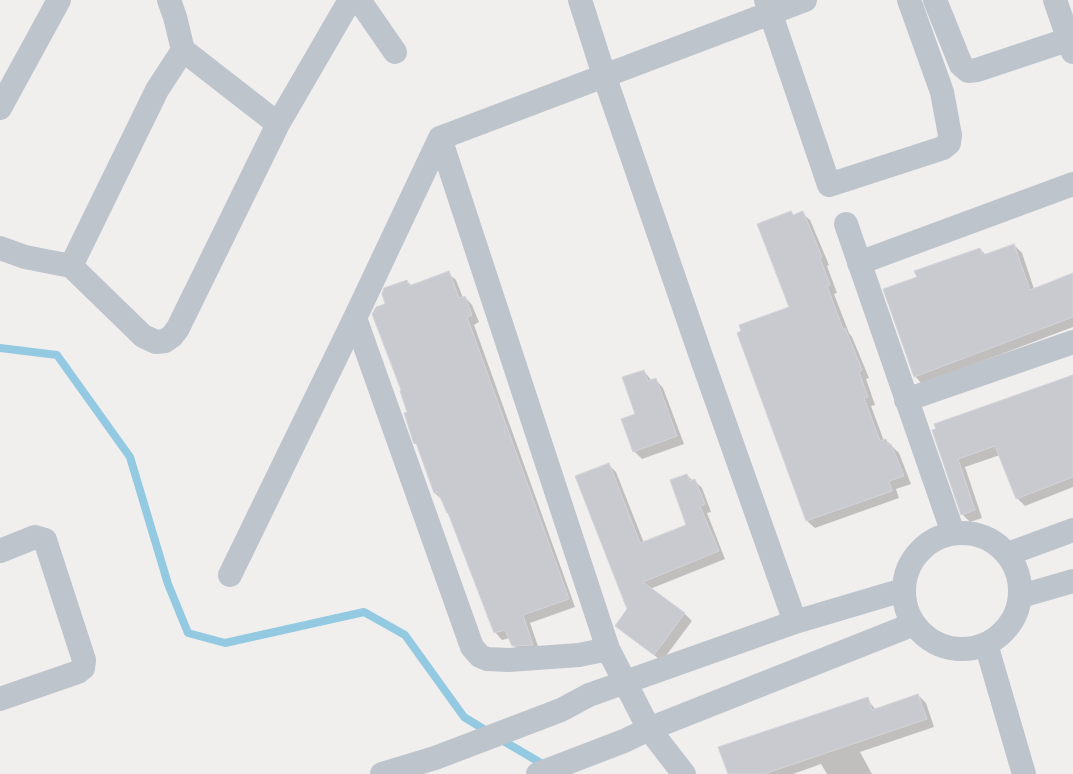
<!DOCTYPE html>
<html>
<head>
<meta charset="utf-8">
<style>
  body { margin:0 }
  canvas { display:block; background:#f1eeee }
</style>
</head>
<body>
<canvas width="1073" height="774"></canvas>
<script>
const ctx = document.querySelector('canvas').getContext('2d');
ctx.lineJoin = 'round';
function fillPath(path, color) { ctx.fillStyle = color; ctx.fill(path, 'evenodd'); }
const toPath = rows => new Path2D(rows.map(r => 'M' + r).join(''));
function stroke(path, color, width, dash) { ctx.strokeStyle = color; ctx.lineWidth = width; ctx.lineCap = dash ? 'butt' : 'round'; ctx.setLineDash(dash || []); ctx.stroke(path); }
fillPath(toPath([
  [791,213,794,216,802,213,810,220,829,265,827,266,837,293,834,294,849,333,852,337,869,378,866,379,875,405,871,406,884,441,886,440,899,453,911,484,896,489,899,498,815,528,807,521,739,334,791,308],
  [1014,245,1022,253,1034,289,1073,275,1073,327,922,384,915,376,919,278,980,249,986,255],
  [448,273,456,280,463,298,465,297,472,305,479,322,474,325,575,607,530,623,540,652,521,653,513,645,510,638,502,640,495,632,451,515,442,500,435,493,418,446,415,443,403,391,387,304,407,281,412,286],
  [644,371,652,381,656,380,663,388,684,444,642,459,634,451,637,415],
  [1073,375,1073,487,1025,506,1017,498,1000,455,965,467,982,518,970,522,962,514,933,431],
  [609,465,616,472,644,543,688,525,687,475,693,481,695,481,702,488,711,512,707,513,725,559,650,589,685,614,692,621,662,661,624,633,617,626,629,609],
  [918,695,926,703,934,727,860,752,872,774,827,774,821,764,793,774,729,774,867,699,876,710]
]), '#0003');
stroke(toPath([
  [0,348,57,355,130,457,168,584,188,633,225,643,364,612,405,635,464,717,490,733],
  [500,739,546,766]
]), '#93cae1', 8);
const building = toPath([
  [791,211,793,215,803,211,822,257,820,258,830,285,827,286,843,329,845,328,862,370,859,372,868,397,864,398,880,441,886,439,888,445,891,444,904,476,889,481,892,491,806,521,737,333,741,331,739,325,789,307,757,224,791,211],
  [1014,244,1030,290,1073,273,1073,317,914,377,883,289,917,277,914,271,980,248,983,255,1014,244],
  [449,271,459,298,465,296,472,315,467,317,569,599,523,615,533,645,512,646,505,630,494,633,448,513,447,513,438,492,434,493,416,443,414,444,404,413,407,412,400,391,401,390,372,314,376,307,385,304,382,294,384,288,407,280,409,286,449,271],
  [644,370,648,381,656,378,677,436,633,452,621,419,635,414,622,377,644,370],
  [1073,375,1073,477,1016,499,995,446,958,459,975,510,961,515,932,430,936,429,934,424,1073,375],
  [609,463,640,543,686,525,670,480,687,474,690,481,695,479,705,504,700,506,719,551,643,582,685,613,654,655,615,626,627,609,575,476,609,463],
  [918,694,927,719,764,774,728,774,718,747,868,697,872,710,918,694]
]);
fillPath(building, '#c9cad0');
stroke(building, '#d3d4d9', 1);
stroke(toPath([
  [169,0,175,17,183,50,278,124],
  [359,0,395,52],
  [580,0,604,75,703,362,795,622],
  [766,0,829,185,943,148,949,143,950,135,942,92,909,0],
  [935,0,961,65,968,71,977,70,1073,38],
  [1055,0,1073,52],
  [0,108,59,0],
  [440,138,608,649],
  [846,224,953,533],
  [0,248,25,257,71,266,143,336,156,342,165,341,172,336,178,328,278,124,350,0],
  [859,263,1073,184],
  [71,266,157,90,183,50],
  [355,318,472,647,480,656,487,659,509,660,579,655,608,649,649,729,684,774],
  [906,400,1073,342],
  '904 591a58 58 0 1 1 116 0a58 58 0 1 1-116 0Z',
  [0,551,35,537,45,540,84,660,83,668,78,672,0,699],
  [1008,554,1073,530],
  [230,575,355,318,440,138,805,0],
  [1021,596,1073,581],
  [986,644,1024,774],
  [382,774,435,758,561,710,589,695,795,622,903,590],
  [538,774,624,741,649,729,914,624]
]), '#bec4cc', 24);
</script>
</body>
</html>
